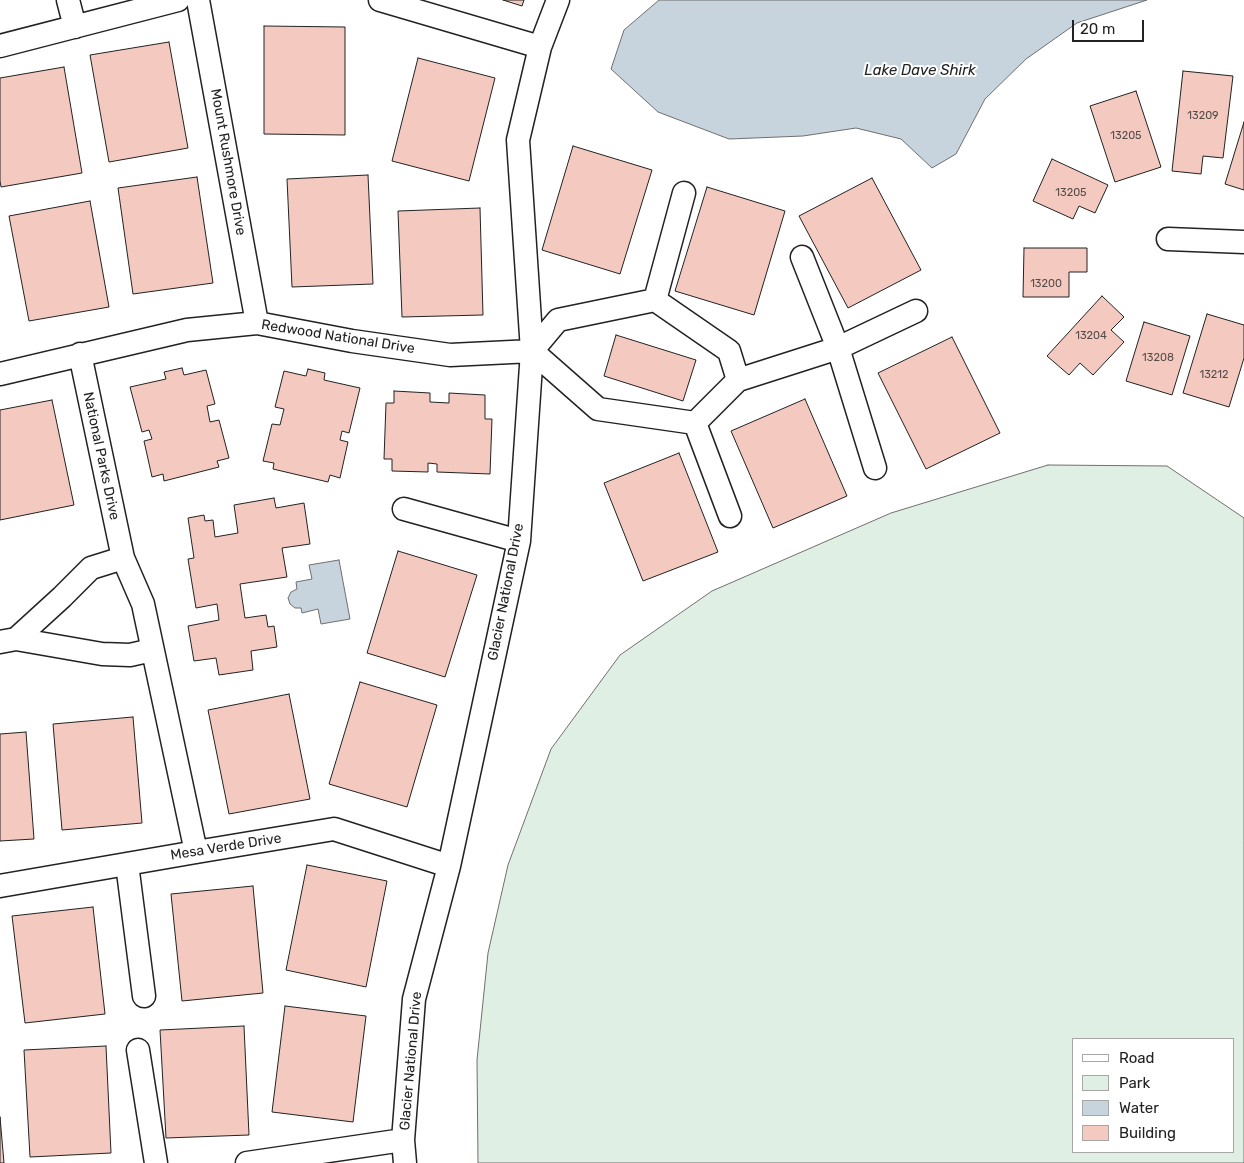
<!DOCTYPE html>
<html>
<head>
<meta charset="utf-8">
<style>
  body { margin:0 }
  #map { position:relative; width:1244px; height:1163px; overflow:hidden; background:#fff; font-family:Rubik,sans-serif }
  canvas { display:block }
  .legend { position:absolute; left:1072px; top:1038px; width:162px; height:115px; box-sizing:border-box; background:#fff; border:1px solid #a7a7a7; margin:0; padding:6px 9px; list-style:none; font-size:15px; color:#222 }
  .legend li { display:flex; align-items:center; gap:10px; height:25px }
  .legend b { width:25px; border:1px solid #a7a7a7 }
  .scale { position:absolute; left:1072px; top:20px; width:72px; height:22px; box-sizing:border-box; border:2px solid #222; border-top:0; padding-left:6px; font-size:15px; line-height:18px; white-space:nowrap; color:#222; -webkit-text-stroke:4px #fff; paint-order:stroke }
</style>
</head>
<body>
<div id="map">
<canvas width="1244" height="1163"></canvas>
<ul class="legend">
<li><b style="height:6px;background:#fff"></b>Road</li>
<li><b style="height:14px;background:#e0efe3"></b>Park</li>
<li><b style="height:14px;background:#c7d3dd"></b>Water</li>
<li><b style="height:14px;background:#f3c9c0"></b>Building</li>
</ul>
<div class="scale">20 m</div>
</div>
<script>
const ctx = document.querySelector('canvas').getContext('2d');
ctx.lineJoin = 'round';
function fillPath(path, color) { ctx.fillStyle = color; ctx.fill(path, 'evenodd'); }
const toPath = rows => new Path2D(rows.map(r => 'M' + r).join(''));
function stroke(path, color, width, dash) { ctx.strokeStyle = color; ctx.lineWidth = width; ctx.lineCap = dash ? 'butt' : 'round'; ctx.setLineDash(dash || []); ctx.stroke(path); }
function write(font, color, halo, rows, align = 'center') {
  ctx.font = font + ' Rubik,sans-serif'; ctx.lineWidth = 4; ctx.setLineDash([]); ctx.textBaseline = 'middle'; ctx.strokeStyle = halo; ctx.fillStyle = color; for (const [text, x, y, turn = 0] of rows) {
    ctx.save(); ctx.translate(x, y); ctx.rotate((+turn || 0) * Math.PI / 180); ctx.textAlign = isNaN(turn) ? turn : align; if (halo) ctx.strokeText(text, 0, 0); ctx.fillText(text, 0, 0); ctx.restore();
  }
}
const green = toPath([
  [1048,465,1167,466,1244,518,1244,1163,478,1163,477,1060,488,953,508,865,551,749,620,655,712,591,891,513,1048,465],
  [1073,1039,1233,1039,1233,1152,1073,1152,1073,1039]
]);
fillPath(green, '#e0efe3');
stroke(green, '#6f6f6f', 1);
const water = toPath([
  [659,0,1147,0,1077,23,1026,59,985,99,956,154,932,168,901,139,856,128,803,136,729,139,658,112,611,69,624,30,659,0],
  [339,560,350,619,321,624,318,609,302,613,301,608,295,608,290,604,288,598,291,592,297,589,296,582,312,579,309,565,339,560]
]);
fillPath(water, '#c7d3dd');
stroke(water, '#6f6f6f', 1);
const building = toPath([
  [503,0,524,0,522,6,503,0],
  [264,26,345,27,345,135,264,134,264,26],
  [169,42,188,148,109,162,90,55,169,42],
  [418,58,495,78,469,181,392,161,418,58],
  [64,67,82,173,1,187,0,181,0,78,64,67],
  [1183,71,1233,76,1223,158,1203,156,1201,174,1172,171,1183,71],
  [1136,91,1161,167,1115,182,1090,106,1136,91],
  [1244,122,1244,190,1225,184,1244,122],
  [573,146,652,170,620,274,542,250,573,146],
  [1052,159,1108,185,1095,213,1079,206,1073,219,1033,201,1052,159],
  [368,175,373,284,292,287,287,179,368,175],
  [197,177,213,283,133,294,118,188,197,177],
  [872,178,921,270,848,308,799,216,872,178],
  [707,187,785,211,754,315,675,291,707,187],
  [90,201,109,307,29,321,9,216,90,201],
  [480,208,483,315,402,317,398,211,480,208],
  [1024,248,1087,248,1087,272,1069,272,1069,297,1023,297,1024,248],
  [1102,296,1124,317,1111,330,1124,342,1093,375,1080,363,1069,375,1047,356,1102,296],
  [1207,314,1244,325,1244,358,1229,407,1183,393,1207,314],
  [1144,322,1190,336,1172,395,1126,381,1144,322],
  [616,335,696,360,683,401,604,376,616,335],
  [952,337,1000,433,926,469,878,373,952,337],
  [182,368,184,375,206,370,215,404,207,406,210,422,219,420,229,458,217,461,219,467,164,481,163,474,152,477,144,441,152,439,149,430,142,432,130,387,166,379,164,372,182,368],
  [308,369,325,373,324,380,360,388,349,433,342,431,340,440,348,442,340,478,330,475,328,482,273,469,274,463,263,461,272,424,280,425,284,409,275,407,284,371,306,376,308,369],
  [394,391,430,393,430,402,449,403,449,393,485,395,485,419,492,419,490,474,437,472,437,464,428,463,428,472,392,471,392,459,384,459,386,403,394,403,394,391],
  [805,399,847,496,773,528,731,431,805,399],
  [52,400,74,505,0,520,0,410,52,400],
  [679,453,718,552,643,581,604,483,679,453],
  [274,498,276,508,304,503,310,544,282,548,287,577,240,584,245,618,266,615,268,627,274,626,277,647,251,651,253,670,219,675,216,658,194,661,188,626,219,620,217,604,196,608,188,559,194,558,188,518,204,515,205,521,213,520,215,537,238,533,234,505,274,498],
  [398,551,477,575,445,677,367,653,398,551],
  [360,682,437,705,407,807,329,784,360,682],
  [289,694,310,799,229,814,208,710,289,694],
  [133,717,142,823,62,830,53,724,133,717],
  [26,732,34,839,0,841,0,734,26,732],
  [307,865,387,881,366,987,286,970,307,865],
  [253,886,263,993,182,1001,171,894,253,886],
  [93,907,105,1014,25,1023,12,916,93,907],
  [285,1006,366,1016,353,1122,272,1112,285,1006],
  [244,1026,249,1135,166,1138,160,1030,244,1026],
  [106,1046,111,1153,30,1157,24,1050,106,1046],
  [0,1117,4,1163,0,1163,0,1117]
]);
fillPath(building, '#f3c9c0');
stroke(building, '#222', 1);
const street = toPath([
  [68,0,75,27],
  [198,0,257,323],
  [0,46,178,0],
  [540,47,558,0],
  [1168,239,1244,242],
  [802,257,838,348,875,468],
  [655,300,684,193],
  [80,354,123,558,143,604,196,852],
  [0,374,187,330,257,323,352,341,450,355,532,351,598,409,695,423,738,380,729,351,655,300,558,320,532,351],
  [738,380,838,348,916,311],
  [695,423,730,516],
  [404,509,519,541],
  [16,639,62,597,91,568,123,558],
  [0,642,16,639,102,654,130,655,152,650],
  [127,864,144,996],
  [0,886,196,852,334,829,449,866],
  [138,1050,156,1163],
  [403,1140,405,1163],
  [247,1163,403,1140,414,999,449,866,519,541,532,351,518,140,540,47,380,0]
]);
stroke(street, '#222', 25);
stroke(street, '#fff', 22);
write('11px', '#564c4a', null, [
  ["13209",1203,116],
  ["13205",1126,136],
  ["13205",1071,193],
  ["13200",1046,284],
  ["13204",1091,336],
  ["13208",1158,358],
  ["13212",1214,375]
]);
write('14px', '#222', '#fff', [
  ["Mount Rushmore Drive",228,162,80],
  ["Redwood National Drive",338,337,9],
  ["National Parks Drive",101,456,78],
  ["Glacier National Drive",506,592,-79],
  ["Mesa Verde Drive",226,847,-9],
  ["Glacier National Drive",411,1061,-85]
]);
write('italic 15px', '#222', '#fff', [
  ["Lake Dave Shirk",920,71]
]);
</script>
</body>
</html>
